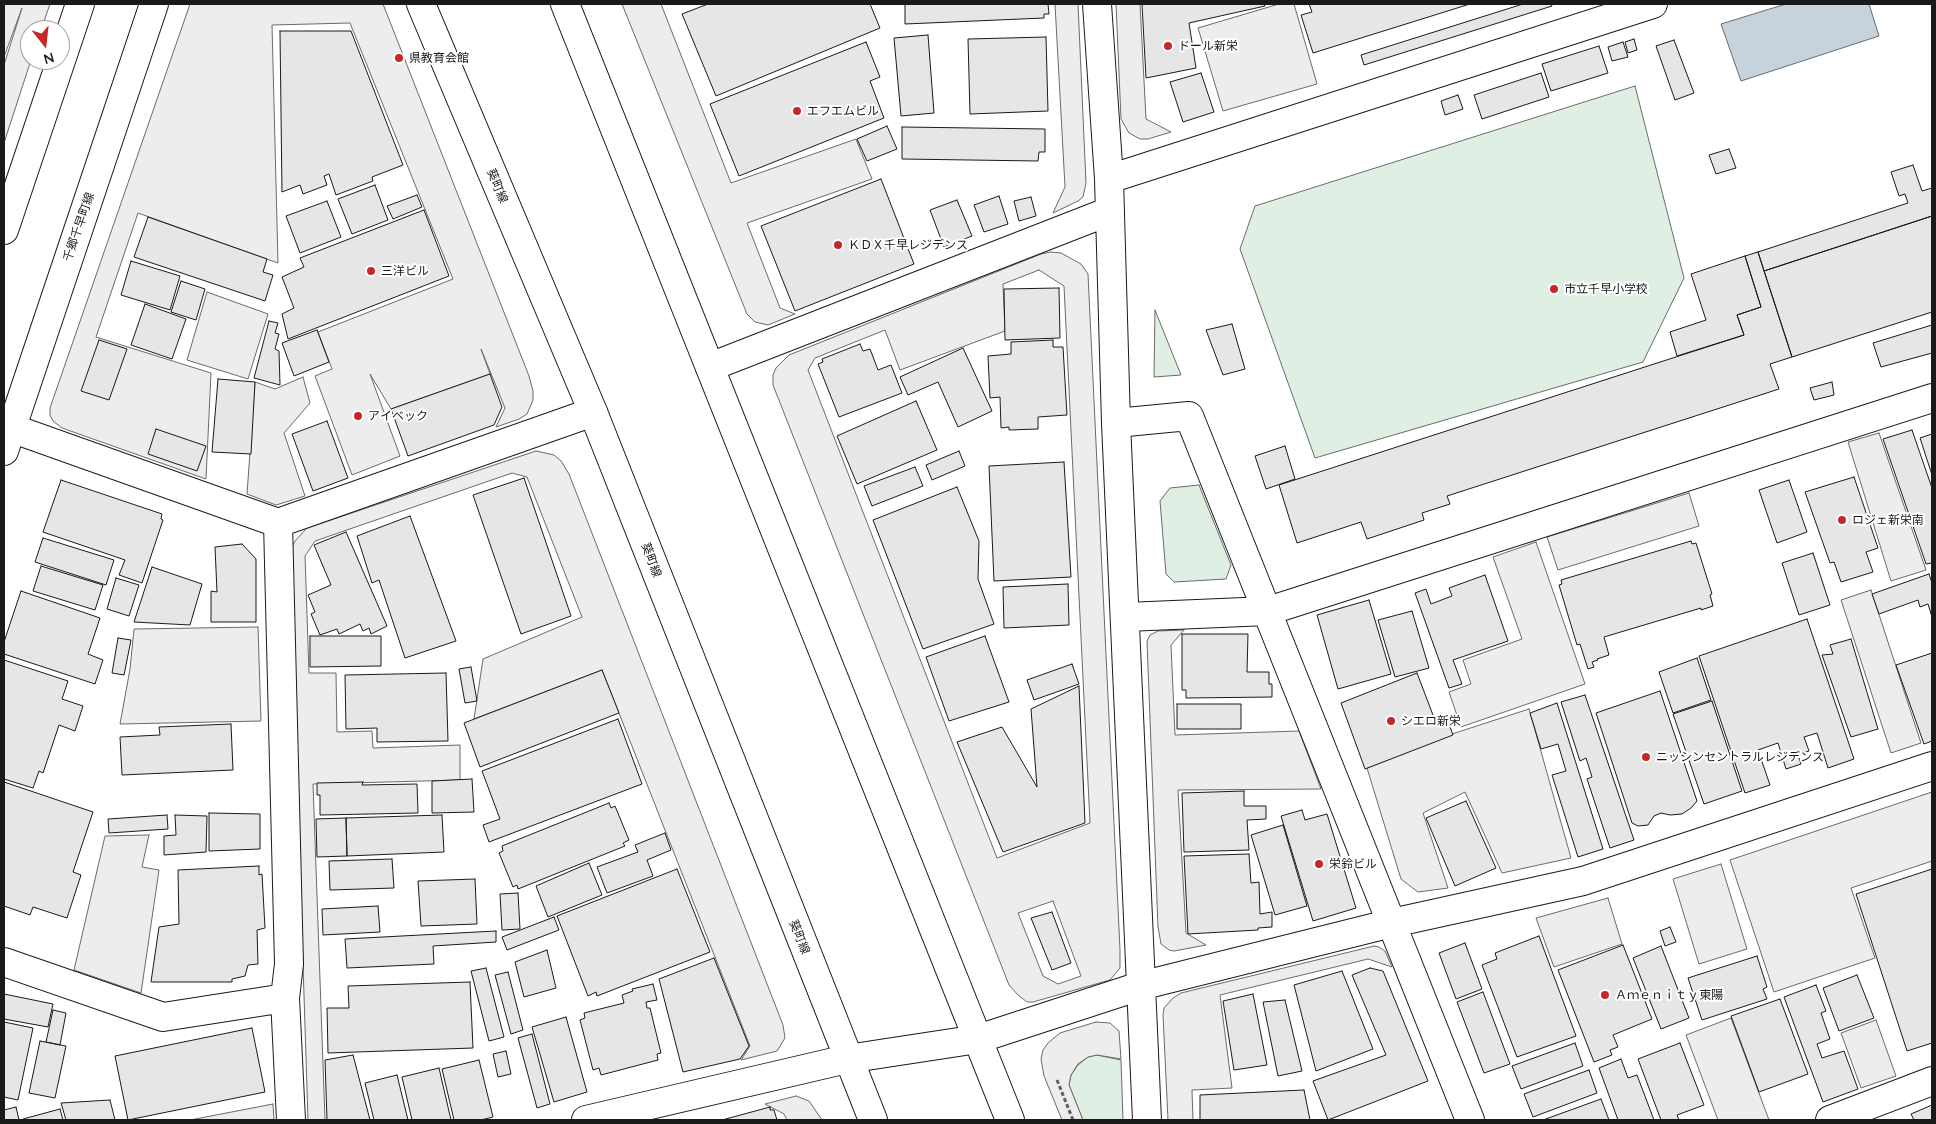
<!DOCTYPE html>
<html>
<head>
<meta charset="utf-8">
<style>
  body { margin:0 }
  #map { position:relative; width:1936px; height:1124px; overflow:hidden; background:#fff; font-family:Quicksand,sans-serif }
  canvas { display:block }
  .frame { position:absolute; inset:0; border:5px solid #1a1a1a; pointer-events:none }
  .north { position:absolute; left:20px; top:20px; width:50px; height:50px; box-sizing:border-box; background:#fff; border:1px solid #a3a3a3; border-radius:50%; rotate:164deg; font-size:14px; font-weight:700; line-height:20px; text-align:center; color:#1a1a1a }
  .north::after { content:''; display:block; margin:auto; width:18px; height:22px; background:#c62828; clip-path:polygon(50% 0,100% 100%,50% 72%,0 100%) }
</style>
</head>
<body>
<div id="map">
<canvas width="1936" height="1124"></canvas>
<div class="frame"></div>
<div class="north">N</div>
</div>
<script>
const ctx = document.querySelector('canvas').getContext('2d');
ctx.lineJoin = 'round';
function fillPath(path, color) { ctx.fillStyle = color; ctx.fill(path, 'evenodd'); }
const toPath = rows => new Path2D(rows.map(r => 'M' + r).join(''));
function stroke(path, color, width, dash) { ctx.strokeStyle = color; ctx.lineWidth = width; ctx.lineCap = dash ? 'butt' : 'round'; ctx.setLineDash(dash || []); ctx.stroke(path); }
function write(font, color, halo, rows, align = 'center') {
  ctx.font = font + ' Quicksand,"Noto Sans JP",sans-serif'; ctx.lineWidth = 4; ctx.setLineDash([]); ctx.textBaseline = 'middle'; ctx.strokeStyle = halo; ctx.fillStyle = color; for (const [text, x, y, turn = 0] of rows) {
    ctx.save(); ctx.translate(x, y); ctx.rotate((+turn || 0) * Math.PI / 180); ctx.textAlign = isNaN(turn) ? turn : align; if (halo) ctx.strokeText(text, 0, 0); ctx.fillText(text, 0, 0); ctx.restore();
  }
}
const green = toPath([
  [1635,86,1684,278,1643,362,1315,458,1240,249,1255,206,1635,86],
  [1155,310,1181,375,1154,377,1155,310],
  [1199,485,1231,565,1226,579,1174,582,1166,574,1160,501,1170,488,1199,485],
  [1097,1055,1121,1060,1123,1120,1083,1120,1069,1085,1071,1075,1078,1065,1088,1057,1097,1055]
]);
fillPath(green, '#e0efe3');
stroke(green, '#6a6a6a', 1);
const parking = toPath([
  [4,4,50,4,41,30,30,30,31,60,4,143,4,65,22,8,4,57,4,4],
  [190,4,383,4,529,376,533,391,533,400,527,414,519,419,496,427,505,408,481,349,490,374,391,409,370,374,400,456,352,475,315,376,332,369,318,332,453,279,350,23,272,25,278,263,138,213,96,337,211,373,206,479,62,428,53,421,50,415,50,408,190,4],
  [622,4,661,4,731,183,856,139,872,179,747,223,780,308,795,314,768,325,755,322,747,314,622,4],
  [1055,4,1078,4,1086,183,1083,197,1078,201,1053,213,1065,187,1055,4],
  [1116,4,1140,4,1146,119,1171,132,1148,139,1140,139,1129,133,1121,119,1116,4],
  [1279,4,1294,4,1317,84,1223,111,1198,28,1279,4],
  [1051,252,1061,253,1081,264,1088,274,1120,950,1120,968,1110,980,1033,1002,1027,1002,1018,995,1009,985,773,385,773,375,776,368,789,355,1041,254,1051,252],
  [1039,270,1064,286,1090,823,997,858,808,370,815,358,885,330,900,370,1005,331,1003,284,1039,270],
  [1053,901,1081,976,1058,984,1043,976,1018,913,1053,901],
  [207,292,268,314,248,379,187,360,207,292],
  [303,377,310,403,284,433,305,496,276,505,247,494,255,382,275,389,303,377],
  [1879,433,1926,570,1891,581,1848,442,1879,433],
  [536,451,554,455,561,461,569,474,783,1025,785,1038,777,1051,741,1060,750,1046,602,670,474,719,483,659,582,617,527,477,512,473,315,541,305,556,309,673,336,673,337,732,372,731,373,748,460,745,460,780,313,784,325,1120,308,1120,290,560,291,549,295,541,307,528,536,451],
  [1689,493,1699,526,1558,570,1547,537,1689,493],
  [1536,542,1585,684,1461,727,1449,692,1471,684,1463,660,1522,639,1493,557,1536,542],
  [1871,590,1921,743,1891,753,1841,600,1871,590],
  [258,627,261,721,120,724,130,669,134,629,258,627],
  [1184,630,1171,645,1175,735,1299,731,1321,789,1178,790,1186,933,1206,945,1174,951,1169,950,1161,944,1158,927,1147,641,1150,635,1158,631,1184,630],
  [1529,709,1571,858,1502,873,1465,792,1423,813,1448,888,1418,892,1401,879,1367,768,1452,734,1529,709],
  [1932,792,1932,861,1851,888,1875,958,1774,992,1730,860,1932,792],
  [149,835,142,867,159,870,141,993,74,970,105,836,149,835],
  [1721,864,1747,949,1699,964,1673,879,1721,864],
  [1608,898,1622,944,1554,967,1536,918,1608,898],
  [1374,946,1379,947,1385,951,1392,967,1368,959,1220,995,1232,1088,1192,1090,1193,1120,1168,1120,1163,1015,1164,1008,1173,998,1181,993,1374,946],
  [1731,1018,1769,1120,1718,1120,1686,1035,1731,1018],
  [1876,1020,1896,1076,1861,1088,1841,1033,1876,1020],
  [1096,1022,1110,1023,1119,1031,1121,1059,1097,1055,1088,1057,1078,1064,1071,1075,1069,1085,1083,1120,1062,1120,1044,1076,1041,1059,1043,1050,1048,1043,1060,1033,1096,1022],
  [796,1096,809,1101,822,1120,787,1120,784,1114,765,1104,796,1096],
  [273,1104,274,1120,190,1120,273,1104]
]);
fillPath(parking, '#ededed');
stroke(parking, '#6a6a6a', 1);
const water = toPath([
  [1786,4,1869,4,1879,36,1741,81,1721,24,1786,4]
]);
fillPath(water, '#c6d2dc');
stroke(water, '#6a6a6a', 1);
const building = toPath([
  [708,4,870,4,880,28,716,96,682,14,708,4],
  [905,4,1048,4,1049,14,1044,14,1044,18,905,24,905,4],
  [1142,4,1264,4,1265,6,1189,23,1196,68,1146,78,1142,4],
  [1309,4,1470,4,1313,53,1301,15,1312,12,1309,4],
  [1523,4,1551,4,1552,6,1364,65,1361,55,1523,4],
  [280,31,351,31,403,165,372,177,373,181,336,195,329,174,324,176,327,185,303,194,300,185,282,192,280,31],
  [928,35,934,113,901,116,894,38,928,35],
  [1046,37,1048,111,970,114,968,39,1046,37],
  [1634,39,1637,50,1628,53,1625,42,1634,39],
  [1674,40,1694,93,1675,100,1656,46,1674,40],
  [866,42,880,77,870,81,884,118,739,176,710,104,866,42],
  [1623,42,1628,57,1612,61,1608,47,1623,42],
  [1599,46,1608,73,1551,91,1542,64,1599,46],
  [1201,73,1214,112,1183,122,1170,82,1201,73],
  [1541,73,1549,97,1482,119,1474,95,1541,73],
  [1458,95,1463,109,1445,115,1441,101,1458,95],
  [887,126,897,149,867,161,857,139,887,126],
  [902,127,1045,129,1045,152,1039,152,1038,161,902,159,902,127],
  [1729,149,1736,168,1716,174,1709,155,1729,149],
  [1913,165,1922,191,1932,188,1932,216,1764,271,1758,252,1908,203,1905,194,1899,196,1891,172,1913,165],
  [881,179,914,264,795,311,761,226,881,179],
  [375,185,388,220,352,234,338,199,375,185],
  [417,195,422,207,393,219,387,206,417,195],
  [999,196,1008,224,984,232,974,205,999,196],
  [1031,197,1036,216,1019,221,1014,201,1031,197],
  [957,200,972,236,944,247,930,210,957,200],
  [327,201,341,237,300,253,286,216,327,201],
  [424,210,449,276,288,339,282,314,294,308,282,277,304,267,300,258,424,210],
  [1932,216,1932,312,1792,357,1764,271,1932,216],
  [148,217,267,259,263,272,273,275,265,301,134,257,148,217],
  [1758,252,1792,357,1770,364,1779,389,1447,496,1450,504,1422,513,1424,520,1367,539,1361,522,1297,543,1279,485,1744,335,1737,315,1761,307,1745,256,1758,252],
  [1745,256,1761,307,1737,315,1744,335,1677,356,1670,332,1706,320,1691,274,1745,256],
  [131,261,180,276,170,310,121,295,131,261],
  [181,281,205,289,196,320,171,312,181,281],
  [1059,288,1060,338,1005,340,1004,289,1059,288],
  [145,304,186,319,172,359,131,345,145,304],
  [269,321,278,323,275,333,279,334,275,349,279,351,280,385,254,378,269,321],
  [1232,324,1245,369,1223,375,1206,330,1232,324],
  [1932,325,1932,353,1881,367,1873,343,1932,325],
  [317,330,329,362,294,376,282,343,317,330],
  [99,340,127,349,109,400,81,391,99,340],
  [1053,340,1053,347,1063,347,1067,415,1038,417,1038,429,1009,430,1009,427,1001,428,1000,397,990,398,988,356,1011,354,1011,342,1053,340],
  [860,344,863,351,870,349,878,370,891,365,902,393,839,417,818,364,823,362,822,359,860,344],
  [963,348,992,411,958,427,938,382,908,395,900,377,963,348],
  [490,374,502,407,494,425,408,456,391,409,490,374],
  [218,379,255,382,251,454,212,452,218,379],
  [1832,382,1834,395,1814,400,1810,388,1832,382],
  [916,401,937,450,857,484,837,436,916,401],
  [327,421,348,478,313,491,292,434,327,421],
  [156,429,206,446,197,471,148,454,156,429],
  [1912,430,1932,488,1932,563,1926,564,1883,439,1912,430],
  [1932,434,1932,475,1920,438,1932,434],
  [1285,446,1295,479,1266,489,1255,456,1285,446],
  [959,451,965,466,932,480,926,465,959,451],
  [1064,462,1071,577,994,581,989,466,1064,462],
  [915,467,923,486,872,506,864,486,915,467],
  [1854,477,1878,548,1866,552,1873,572,1841,582,1834,562,1830,563,1805,492,1854,477],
  [524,478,571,616,521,634,473,495,524,478],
  [61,480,162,514,161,519,163,520,142,583,119,575,125,560,43,532,61,480],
  [1789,480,1807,532,1777,543,1759,490,1789,480],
  [957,487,979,541,978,579,994,624,923,649,873,520,957,487],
  [410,516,456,641,405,658,379,580,372,583,357,536,410,516],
  [346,532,387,626,371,634,369,628,363,631,360,624,339,634,337,629,320,635,311,614,315,612,308,595,331,585,314,545,346,532],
  [43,538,114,560,106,585,35,562,43,538],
  [1691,541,1692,544,1696,543,1712,594,1710,595,1713,606,1701,610,1701,608,1604,637,1609,655,1597,659,1598,660,1592,662,1594,667,1588,669,1580,644,1577,645,1559,585,1562,584,1561,580,1691,541],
  [242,544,256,559,256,622,211,622,211,591,217,592,215,547,242,544],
  [1813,553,1830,605,1799,615,1782,563,1813,553],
  [41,566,103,585,95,610,33,591,41,566],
  [152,567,202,584,190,625,134,622,152,567],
  [1929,574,1932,583,1932,617,1928,604,1920,607,1918,600,1879,614,1872,594,1929,574],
  [1485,575,1508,641,1453,660,1462,684,1449,688,1415,593,1426,589,1431,604,1452,596,1449,588,1485,575],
  [116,578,139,585,129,616,107,609,116,578],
  [1068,584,1069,625,1004,628,1003,587,1068,584],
  [21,591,100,618,88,654,103,660,95,684,4,654,4,642,21,591],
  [1369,600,1391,674,1338,689,1317,615,1369,600],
  [1412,611,1429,668,1395,677,1378,620,1412,611],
  [1807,619,1854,759,1828,768,1817,733,1804,737,1809,751,1798,755,1801,764,1786,769,1778,743,1758,750,1770,785,1745,793,1699,656,1807,619],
  [1182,634,1248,634,1247,672,1269,672,1269,684,1272,684,1272,697,1186,698,1186,690,1182,690,1182,634],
  [310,636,381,636,381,666,310,667,310,636],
  [985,636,1009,702,949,721,926,657,985,636],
  [118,638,131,640,124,675,112,673,118,638],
  [1851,639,1878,729,1851,737,1822,655,1833,654,1830,645,1851,639],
  [1932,653,1932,741,1924,744,1896,665,1932,653],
  [1697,658,1711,700,1673,713,1659,672,1697,658],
  [4,660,68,681,62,699,83,706,75,731,59,725,43,773,39,771,33,788,4,779,4,660],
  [1072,664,1079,684,1034,700,1027,680,1072,664],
  [471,667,477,701,465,703,459,669,471,667],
  [602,670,619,713,480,767,464,723,602,670],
  [446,673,448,741,377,742,377,728,346,729,345,675,446,673],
  [1417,673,1436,723,1447,719,1453,735,1365,769,1341,703,1417,673],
  [1079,686,1085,823,1003,852,957,742,1002,727,1037,787,1031,709,1079,686],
  [1660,691,1697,801,1691,808,1682,814,1670,815,1661,813,1654,816,1648,825,1638,826,1632,823,1596,713,1660,691],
  [1585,695,1634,840,1610,848,1587,779,1592,777,1586,758,1580,761,1561,702,1585,695],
  [1712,701,1742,791,1704,804,1673,714,1712,701],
  [1557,703,1603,849,1578,857,1552,775,1566,771,1558,744,1541,749,1530,713,1557,703],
  [1177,704,1241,704,1241,729,1177,729,1177,704],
  [618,719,642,784,489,842,483,825,500,819,482,771,618,719],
  [231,724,233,770,122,775,120,737,160,735,159,727,231,724],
  [472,779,474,812,432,813,432,781,472,779],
  [4,782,93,812,73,872,81,875,67,918,33,907,30,915,4,906,4,782],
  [363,782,362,785,417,784,418,813,320,815,320,795,317,795,317,783,363,782],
  [1244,791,1244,806,1266,806,1266,819,1247,820,1249,850,1184,852,1182,793,1244,791],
  [1466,801,1496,868,1455,886,1426,818,1466,801],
  [609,803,611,808,615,806,629,840,623,843,625,846,518,889,517,885,513,887,499,853,503,851,502,846,609,803],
  [1302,810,1305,820,1327,814,1356,908,1313,921,1281,816,1302,810],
  [209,813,260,814,260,849,209,851,209,813],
  [167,815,168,829,109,833,108,819,167,815],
  [175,815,207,816,206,852,164,855,164,836,176,835,175,815],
  [442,815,444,852,347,856,346,818,442,815],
  [346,818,347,856,317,857,316,819,346,818],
  [1283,825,1307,906,1275,915,1251,835,1283,825],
  [665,833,671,850,647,860,653,876,607,893,597,867,638,852,635,845,665,833],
  [1249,854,1251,883,1259,882,1260,914,1272,912,1272,927,1258,928,1258,930,1188,934,1184,856,1249,854],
  [392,859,394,888,330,890,329,861,392,859],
  [589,863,602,895,548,917,536,886,589,863],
  [259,866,259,875,262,874,265,928,257,930,258,964,248,965,245,976,232,979,232,982,151,982,159,927,179,924,178,870,259,866],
  [677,869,710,952,597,996,596,992,588,996,557,916,677,869],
  [1932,869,1932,1043,1907,1051,1856,894,1932,869],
  [475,879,477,924,421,926,418,881,475,879],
  [518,893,520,929,502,930,500,894,518,893],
  [378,906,380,932,323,935,322,909,378,906],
  [1052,912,1071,963,1052,970,1031,918,1052,912],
  [554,917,559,930,507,950,502,937,554,917],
  [1670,927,1676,942,1665,946,1660,931,1670,927],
  [496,931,496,942,433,946,434,964,347,968,345,939,496,931],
  [1539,936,1576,1036,1517,1057,1482,965,1497,959,1495,953,1539,936],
  [1465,943,1482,989,1456,999,1439,953,1465,943],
  [1623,945,1652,1019,1613,1035,1618,1047,1610,1050,1612,1055,1594,1062,1558,970,1623,945],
  [1661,946,1689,1018,1661,1029,1633,958,1661,946],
  [547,950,556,988,524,997,515,962,547,950],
  [1757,956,1767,987,1763,989,1767,999,1702,1020,1688,978,1757,956],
  [714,958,749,1046,740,1059,683,1072,659,979,714,958],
  [486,968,504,1037,489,1041,471,971,486,968],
  [1370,968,1383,971,1428,1081,1328,1120,1313,1081,1386,1055,1352,975,1370,968],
  [1342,971,1373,1049,1316,1071,1294,985,1342,971],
  [508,972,523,1030,511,1034,495,975,508,972],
  [1857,975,1874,1018,1839,1031,1823,988,1857,975],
  [470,982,473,1048,328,1053,327,1008,349,1008,348,986,470,982],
  [653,984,657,1000,646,1002,647,1008,650,1008,661,1053,657,1054,658,1060,601,1075,599,1068,593,1070,580,1020,585,1018,584,1013,624,1003,622,995,633,991,632,989,653,984],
  [1816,985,1826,1011,1821,1013,1830,1039,1817,1044,1822,1058,1844,1051,1858,1089,1823,1102,1784,997,1816,985],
  [1483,992,1510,1064,1484,1073,1457,1002,1483,992],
  [4,994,53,1004,48,1027,4,1019,4,994],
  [1253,994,1267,1065,1234,1070,1223,1001,1253,994],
  [1780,999,1808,1074,1759,1092,1731,1016,1780,999],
  [1285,1000,1302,1071,1278,1076,1263,1002,1285,1000],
  [53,1010,66,1013,60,1045,46,1042,53,1010],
  [566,1017,587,1092,554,1102,532,1027,566,1017],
  [4,1022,33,1028,18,1100,4,1097,4,1022],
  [252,1028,265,1092,128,1120,115,1056,252,1028],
  [532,1034,550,1104,537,1108,518,1038,532,1034],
  [40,1041,66,1046,55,1098,29,1093,40,1041],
  [1575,1043,1583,1066,1521,1089,1512,1066,1575,1043],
  [1680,1043,1704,1105,1677,1115,1679,1120,1661,1120,1638,1059,1680,1043],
  [506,1051,511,1074,498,1077,493,1054,506,1051],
  [353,1055,370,1120,327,1120,325,1060,353,1055],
  [1621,1059,1628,1078,1637,1075,1654,1120,1618,1120,1599,1068,1621,1059],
  [479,1060,493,1117,481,1120,454,1120,442,1069,479,1060],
  [439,1068,451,1120,412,1120,402,1077,439,1068],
  [1589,1070,1597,1093,1533,1117,1524,1094,1589,1070],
  [397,1075,408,1120,374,1120,365,1083,397,1075],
  [1304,1090,1310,1120,1200,1120,1200,1095,1304,1090],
  [1601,1099,1609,1120,1543,1120,1601,1099],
  [110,1100,115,1120,66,1120,61,1103,110,1100],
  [1932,1105,1932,1120,1914,1120,1911,1114,1932,1105],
  [16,1107,19,1120,4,1120,4,1110,16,1107],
  [770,1107,770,1110,774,1110,777,1120,722,1120,770,1107],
  [60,1109,63,1120,24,1120,23,1119,60,1109]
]);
fillPath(building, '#e6e6e6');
stroke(building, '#1a1a1a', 1);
const minor = toPath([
  [1097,4,1109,179,1116,423,1147,1120],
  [1109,179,1653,4],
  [710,367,1110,211],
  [1116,423,1189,416,1470,1120],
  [11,428,278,523,593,412],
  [278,523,289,964,285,998,291,1120],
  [1126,617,1268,611,1932,398],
  [4,962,163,1017,285,998],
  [586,1120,847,1059,978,1039,1140,986,1392,923,1583,881,1932,766],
  [1830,1120,1932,1081]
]);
const tertiary = toPath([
  [421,4,593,412,873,1120],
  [565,4,1010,1120],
  [4,230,80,4],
  [4,451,154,4]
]);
stroke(minor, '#1a1a1a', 30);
stroke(tertiary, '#1a1a1a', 30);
stroke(toPath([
  [1057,1080,1073,1120]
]), '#5f5f5f', 3, [4, 2.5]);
stroke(minor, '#fff', 28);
stroke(tertiary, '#fff', 28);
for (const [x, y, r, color] of [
  [1168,46,5,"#c62828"],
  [399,58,5,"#c62828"],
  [797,111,5,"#c62828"],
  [838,245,5,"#c62828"],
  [371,271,5,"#c62828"],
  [1554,289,5,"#c62828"],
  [358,416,5,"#c62828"],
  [1842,520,5,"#c62828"],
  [1391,721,5,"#c62828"],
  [1646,757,5,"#c62828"],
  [1319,864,5,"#c62828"],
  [1605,995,5,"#c62828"]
]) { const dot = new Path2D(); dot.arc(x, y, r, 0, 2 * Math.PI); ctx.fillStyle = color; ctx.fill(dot); stroke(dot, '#fff', 2); }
write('12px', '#1a1a1a', '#fff', [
  ["ドール新栄",1178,46],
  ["県教育会館",409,58],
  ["エフエムビル",807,111],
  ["ＫＤＸ千早レジデンス",848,245],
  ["三洋ビル",381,271],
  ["市立千早小学校",1564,289],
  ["アイベック",368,416],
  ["ロジェ新栄南",1852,520],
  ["シエロ新栄",1401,721],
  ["ニッシンセントラルレジデンス",1656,757],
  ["栄鈴ビル",1329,864],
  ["Ａｍｅｎｉｔｙ東陽",1615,995]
], 'left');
write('12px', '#1a1a1a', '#fff', [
  ["葵町線",497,186,67],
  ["千郷千早町線",79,227,-71],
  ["葵町線",651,560,69],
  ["葵町線",799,937,68]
]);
</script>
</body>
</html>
